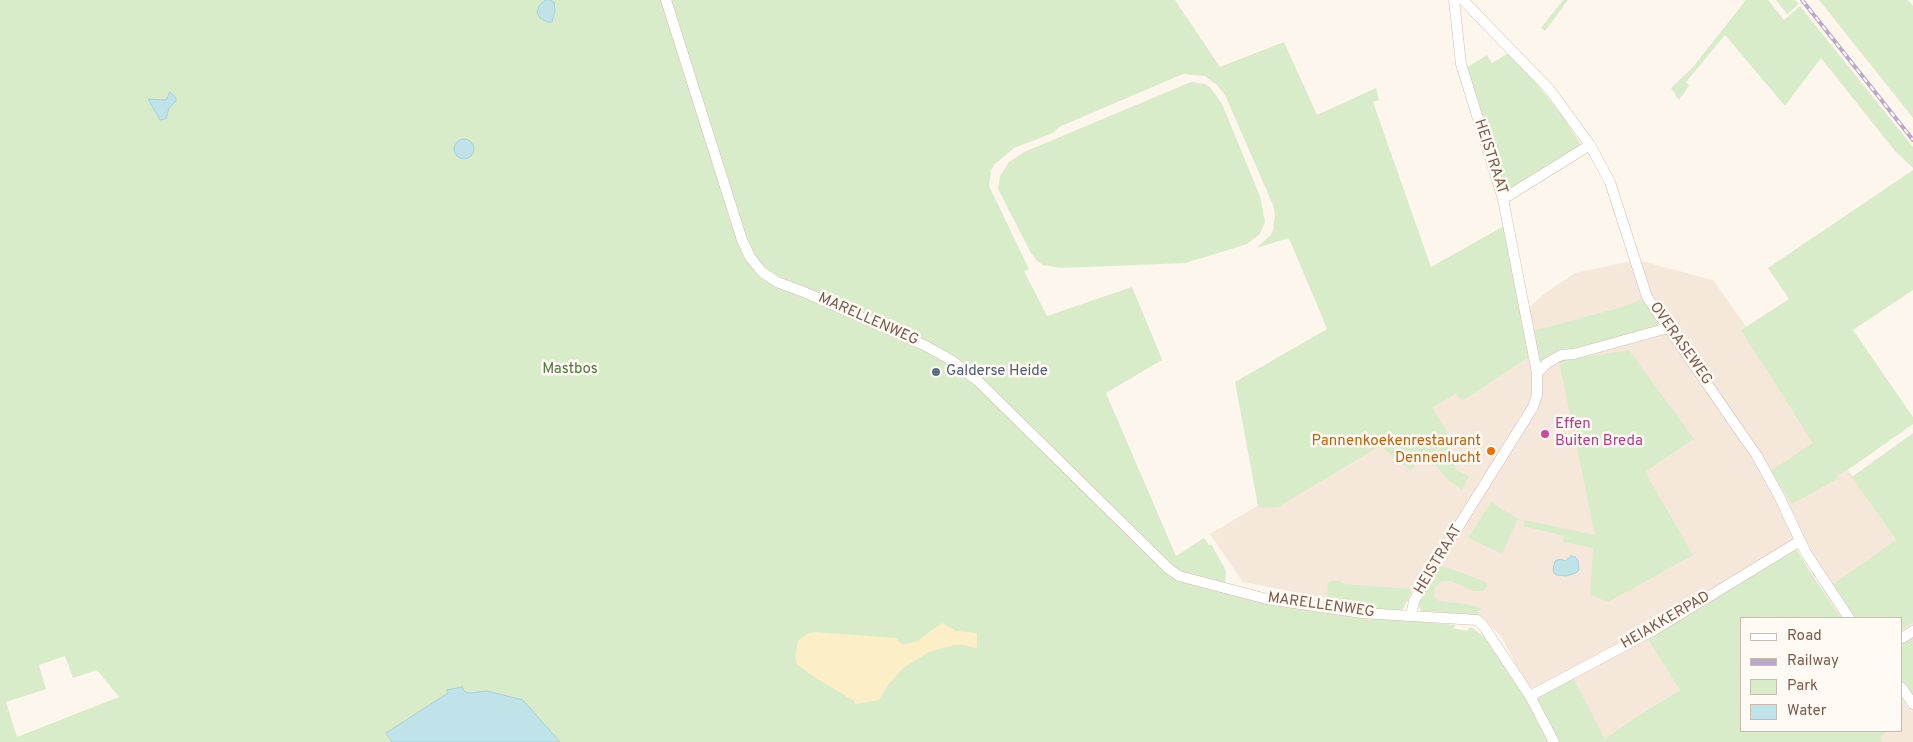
<!DOCTYPE html>
<html>
<head>
<meta charset="utf-8">
<style>
  body { margin:0 }
  #map { position:relative; width:1913px; height:742px; overflow:hidden; background:#fdf6ec; font-family:Overpass,sans-serif }
  canvas { display:block }
  .legend { position:absolute; left:1740px; top:617px; width:162px; height:115px; box-sizing:border-box; background:#fffaf3; border:1px solid #cabbb1; margin:0; padding:6px 9px; list-style:none; font-size:15px; color:#7a5c4d }
  .legend li { display:flex; align-items:center; gap:10px; height:25px }
  .legend b { width:25px; border:1px solid #cabbb1 }
</style>
</head>
<body>
<div id="map">
<canvas width="1913" height="742"></canvas>
<ul class="legend">
<li><b style="height:6px;background:#fff"></b>Road</li>
<li><b style="height:6px;background:#b9a8c9"></b>Railway</li>
<li><b style="height:14px;background:#d8ecc9"></b>Park</li>
<li><b style="height:14px;background:#bfe3e8"></b>Water</li>
</ul>
</div>
<script>
const ctx = document.querySelector('canvas').getContext('2d');
ctx.lineJoin = 'round';
function fillPath(path, color) { ctx.fillStyle = color; ctx.fill(path, 'evenodd'); }
const toPath = rows => new Path2D(rows.map(r => 'M' + r).join(''));
function stroke(path, color, width, dash) { ctx.strokeStyle = color; ctx.lineWidth = width; ctx.lineCap = dash ? 'butt' : 'round'; ctx.setLineDash(dash || []); ctx.stroke(path); }
function write(font, color, halo, rows, align = 'center') {
  ctx.font = font + ' Overpass,sans-serif'; ctx.lineWidth = 5; ctx.setLineDash([]); ctx.textBaseline = 'middle'; ctx.strokeStyle = halo; ctx.fillStyle = color; for (const [text, x, y, turn = 0] of rows) {
    ctx.save(); ctx.translate(x, y); ctx.rotate((+turn || 0) * Math.PI / 180); ctx.textAlign = isNaN(turn) ? turn : align; if (halo) ctx.strokeText(text, 0, 0); ctx.fillText(text, 0, 0); ctx.restore();
  }
}
fillPath(toPath([
  [1637,260,1713,280,1897,539,1913,535,1913,742,1859,742,1852,731,1902,731,1902,618,1808,618,1824,589,1791,540,1651,634,1680,690,1636,717,1605,739,1571,679,1531,693,1501,636,1475,611,1462,605,1325,598,1243,582,1210,534,1375,436,1430,399,1545,293,1575,273]
]), '#f5e8da');
fillPath(toPath([
  [0,0,1175,0,1220,67,1284,42,1317,115,1376,88,1379,100,1373,102,1431,267,1504,226,1529,357,1462,401,1455,394,1432,408,1451,438,1410,470,1380,446,1278,507,1264,508,1258,506,1235,382,1327,329,1289,238,1256,248,1270,236,1273,230,1275,214,1273,205,1225,95,1217,85,1205,76,1183,74,1059,127,1053,133,1014,148,995,164,991,170,989,186,1029,269,1024,271,1047,316,1132,287,1160,354,1162,360,1106,393,1176,556,1204,538,1209,545,1211,544,1224,567,1226,572,1225,584,1229,595,1433,623,1456,625,1453,628,1467,631,1471,627,1486,638,1528,703,1571,674,1605,739,1636,717,1680,690,1647,637,1794,546,1840,618,1742,618,1742,731,1889,731,1880,736,1883,742,0,742],
  [65,656,73,678,97,670,119,697,17,737,6,702,46,689,39,665],
  [1563,0,1568,0,1545,31,1541,28],
  [1746,0,1768,0,1784,20,1800,6,1913,147,1913,168,1895,151,1821,58,1785,106,1725,35,1686,82,1689,86,1679,100,1671,88,1693,67],
  [1776,0,1795,0,1799,4,1787,14],
  [1819,0,1908,0,1910,2,1913,6,1913,118],
  [1509,53,1525,70,1562,115,1581,145,1506,192,1466,68,1487,55,1492,63],
  [1191,82,1205,84,1210,87,1222,104,1260,196,1265,222,1260,234,1247,244,1238,247,1185,263,1061,268,1043,265,1037,261,1031,253,998,189,1000,176,1009,162,1024,152],
  [1913,170,1913,290,1853,330,1913,417,1913,424,1855,465,1838,475,1837,479,1792,504,1771,471,1813,443,1741,330,1789,299,1768,268],
  [1644,298,1662,326,1624,336,1538,369,1533,331,1626,306],
  [1629,350,1694,439,1645,472,1693,555,1608,602,1590,595,1593,548,1563,542,1564,536,1523,526,1525,520,1595,535,1559,361],
  [1913,433,1913,622,1902,629,1902,618,1856,618,1832,585,1896,540,1852,477],
  [1448,443,1456,470,1469,476,1462,490,1447,479,1429,457],
  [1491,502,1518,519,1502,554,1468,538],
  [1440,565,1484,581,1488,585,1483,591,1473,591,1451,581,1442,581,1435,588,1434,596,1439,601,1466,604,1481,608,1476,618,1456,614,1421,611,1418,603],
  [1331,581,1339,581,1345,584,1413,589,1401,613,1326,605,1328,583],
  [1913,636,1913,696,1902,680,1902,643]
]), '#d8ecc9');
fillPath(toPath([
  [942,623,956,631,977,633,977,649,965,645,954,645,929,652,903,668,888,685,879,700,855,704,854,701,811,675,798,665,795,658,798,641,807,634,814,632,896,638,903,645,917,641]
]), '#fcefc7');
const water = toPath([
  [545,0,551,0,554,2,555,11,552,22,547,22,540,18,537,13,539,6,545,0],
  [170,92,176,98,176,101,169,108,166,119,160,120,148,99,166,100,170,92],
  '454 149a10 10 0 1 1 20 0a10 10 0 1 1-20 0Z',
  [1571,556,1575,557,1578,560,1579,570,1576,573,1566,576,1557,575,1554,573,1553,569,1555,561,1560,559,1565,561,1571,556],
  [462,687,465,692,470,693,487,691,523,700,560,742,392,742,386,733,448,693,447,690,462,687]
]);
fillPath(water, '#bfe3e8');
stroke(water, '#a5d3da', 1);
const minor = toPath([
  [666,0,742,240,750,257,762,272,777,282,804,292,924,345,951,360,978,381,1169,569,1179,576,1267,599,1362,613,1477,620,1482,624,1530,696,1554,742],
  [1463,0,1550,90,1590,145,1610,182,1647,297,1757,456,1778,494,1806,553,1849,618],
  [1503,199,1590,145],
  [1537,373,1547,363,1561,355,1574,354,1668,328],
  [1411,616,1414,601,1438,559,1533,407,1537,395,1537,373,1503,199,1461,64,1454,0],
  [1902,638,1913,631],
  [1902,688,1913,704],
  [1530,696,1654,630,1800,541]
]);
stroke(minor, '#d1beb0', 11);
stroke(minor, '#fff', 10);
const rail = toPath([
  [1802,0,1913,140]
]);
stroke(rail, '#b9a8c9', 4);
stroke(rail, '#fffaf3', 2, [5.5]);
for (const [x, y, r, color] of [
  [936,372,5,"#5c6f8a"],
  [1545,434,5,"#d1479c"],
  [1491,451,5,"#e8710a"]
]) { const dot = new Path2D(); dot.arc(x, y, r, 0, 2 * Math.PI); ctx.fillStyle = color; ctx.fill(dot); stroke(dot, '#fffaf3', 2); }
write('15px', '#7a5c4d', '#fffaf3', [
  ["HEISTRAAT",1490,157,72],
  ["MARELLENWEG",868,320,24],
  ["OVERASEWEG",1680,344,55],
  ["HEISTRAAT",1439,560,-59],
  ["MARELLENWEG",1321,606,8],
  ["HEIAKKERPAD",1666,621,-30]
]);
write('15px', '#537a41', '#fffaf3', [
  ["Mastbos",570,370]
]);
write('15px', '#4e5e75', '#fffaf3', [
  ["Galderse Heide",946,372]
], 'left');
write('15px', '#b23c85', '#fffaf3', [
  ["Effen",1555,425],
  ["Buiten Breda",1555,442]
], 'left');
write('15px', '#c56008', '#fffaf3', [
  ["Pannenkoekenrestaurant",1481,442],
  ["Dennenlucht",1481,459]
], 'right');
</script>
</body>
</html>
